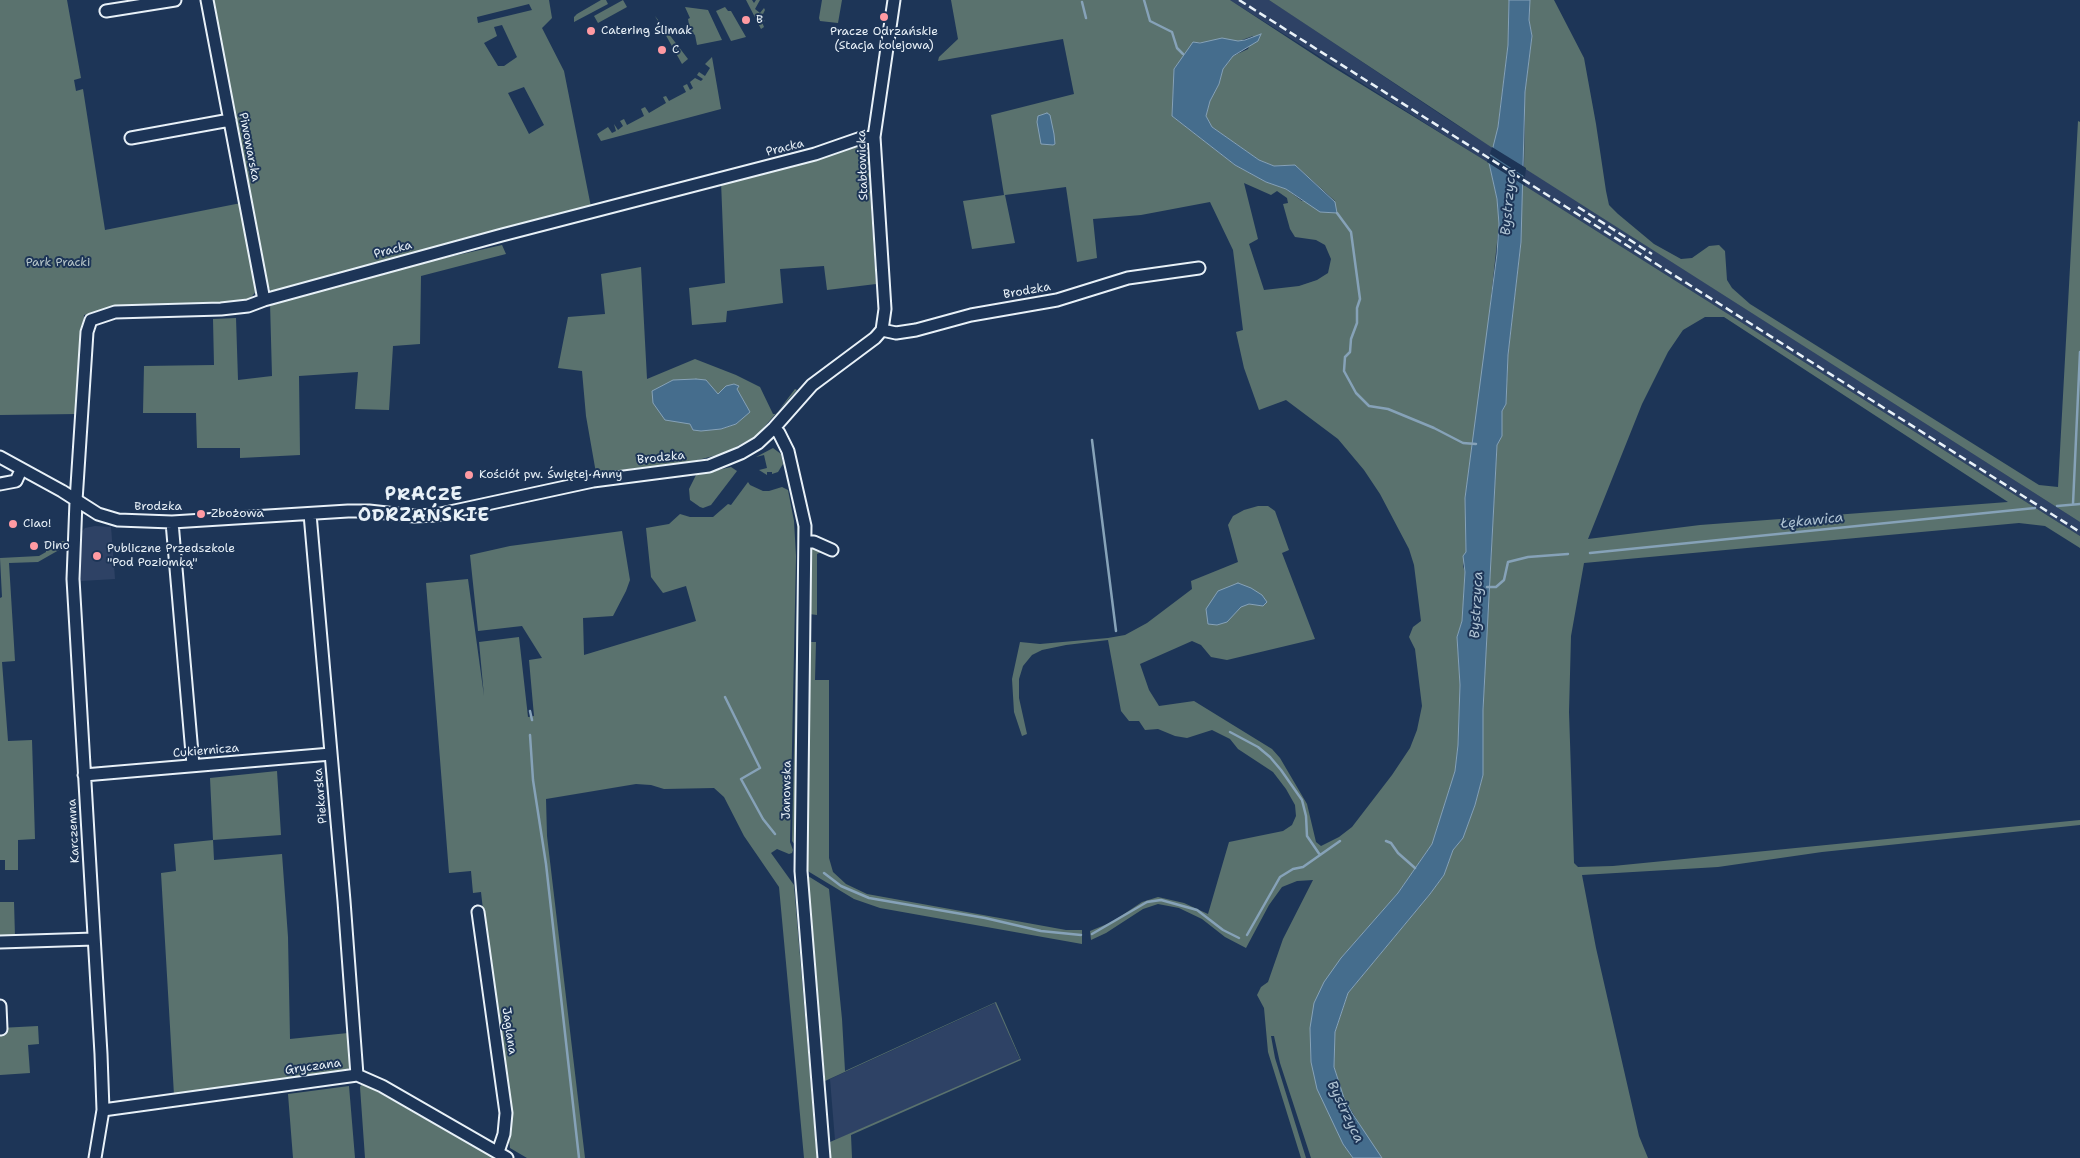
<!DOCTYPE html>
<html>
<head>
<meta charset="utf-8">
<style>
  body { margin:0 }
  canvas { display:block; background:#1d3557 }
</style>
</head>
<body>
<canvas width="2080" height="1158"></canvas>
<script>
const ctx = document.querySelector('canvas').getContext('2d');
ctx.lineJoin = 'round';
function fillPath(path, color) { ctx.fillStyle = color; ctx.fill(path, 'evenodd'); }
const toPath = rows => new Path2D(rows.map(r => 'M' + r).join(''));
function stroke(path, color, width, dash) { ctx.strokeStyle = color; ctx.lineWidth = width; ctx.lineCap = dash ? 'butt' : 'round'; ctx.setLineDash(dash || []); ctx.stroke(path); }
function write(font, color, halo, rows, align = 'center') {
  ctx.font = font + ' "Shantell Sans",sans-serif'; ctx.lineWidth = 4; ctx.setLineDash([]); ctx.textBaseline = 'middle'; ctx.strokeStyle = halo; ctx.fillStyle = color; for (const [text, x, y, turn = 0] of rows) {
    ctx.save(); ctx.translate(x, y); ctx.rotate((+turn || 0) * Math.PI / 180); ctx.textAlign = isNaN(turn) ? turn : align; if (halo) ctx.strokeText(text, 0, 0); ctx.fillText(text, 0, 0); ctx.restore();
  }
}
fillPath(toPath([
  [1230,0,1269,0,1283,9,1446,118,2080,522,2080,536],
  [95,526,111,527,115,579,81,581,80,534,85,528],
  [996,1003,1020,1060,835,1140,830,1079]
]), '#2e4265');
fillPath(toPath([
  [0,0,67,0,81,78,74,80,76,91,83,89,105,230,241,203,258,289,249,300,240,303,116,308,84,315,77,414,0,415],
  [213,0,549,0,552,18,542,28,564,71,591,207,470,239,469,237,460,239,454,241,454,244,276,293,271,291,264,279],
  [529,4,532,10,478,23,477,17],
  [502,25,517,57,504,66,498,66,484,43,497,36,494,27],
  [524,87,544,125,529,134,508,93],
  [601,0,606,0,608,4,574,22,574,17,577,14],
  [623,0,627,7,598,23,594,16],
  [746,0,752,0,754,3,756,0,760,0,755,9,760,13,764,8,765,10,761,18,765,21,762,22,764,27,761,29],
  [822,0,842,0,838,23,820,21,819,18],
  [951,0,1230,0,1328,64,1489,163,1497,199,1499,224,1486,344,1465,498,1466,552,1463,566,1465,572,1462,621,1457,637,1460,685,1458,745,1455,771,1432,844,1398,893,1341,958,1310,1028,1311,1062,1334,1124,1343,1144,1353,1158,1311,1158,1280,1063,1274,1036,1271,1036,1275,1058,1306,1158,1301,1158,1268,1052,1264,1008,1257,995,1261,987,1268,982,1283,939,1313,880,1297,881,1282,887,1269,905,1246,948,1225,937,1202,919,1179,908,1158,904,1143,909,1106,933,1091,940,1090,931,1112,922,1142,902,1158,897,1184,903,1208,914,1229,842,1283,831,1292,825,1296,816,1295,805,1286,789,1273,772,1238,749,1230,739,1212,730,1187,738,1175,736,1158,729,1145,730,1139,721,1129,721,1121,711,1108,640,1066,645,1042,650,1032,655,1023,666,1019,679,1019,698,1027,734,1022,736,1014,712,1012,679,1020,642,1040,644,1108,638,1125,635,1147,623,1192,589,1191,581,1238,562,1228,525,1233,516,1244,510,1258,506,1268,506,1275,511,1289,550,1282,553,1315,639,1227,660,1211,657,1201,645,1192,641,1140,664,1149,690,1159,706,1194,701,1272,749,1280,758,1307,804,1316,842,1321,846,1339,837,1352,827,1392,775,1410,748,1417,730,1422,706,1415,649,1409,637,1413,627,1421,621,1414,565,1409,549,1380,494,1364,470,1338,439,1286,400,1259,410,1244,368,1236,332,1243,330,1233,250,1210,202,1141,215,1093,219,1097,258,1077,262,1066,187,1005,195,1015,243,972,249,963,201,1004,195,991,115,1074,94,1063,39,938,61,939,57,958,39],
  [1253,36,1248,49,1233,56,1223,69,1219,84,1210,101,1206,116,1212,127,1259,160,1274,166,1295,165,1335,201,1302,201,1286,189,1266,182,1235,165,1172,116,1174,69,1193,43,1239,41],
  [1244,183,1271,195,1277,191,1287,198,1288,203,1283,204,1290,229,1295,237,1316,240,1325,245,1331,259,1328,273,1317,280,1299,286,1264,290,1249,244,1258,239],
  [1269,0,1509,0,1508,45,1497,134,1494,149],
  [1530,0,1554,0,1584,58,1596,124,1606,191,1609,205,1618,214,1654,244,1681,259,1692,258,1709,246,1719,245,1725,251,1727,280,1732,288,1750,304,2039,485,2058,487,2078,121,2080,122,2080,522,1524,168,1525,92,1532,36,1529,20],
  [685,7,708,10,722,40,697,45,695,35,690,31,688,19,690,18],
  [725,7,728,11,731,11,746,37,731,41,716,11],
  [655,16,688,59,682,64],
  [712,57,721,109,601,141,597,134,608,127,612,133,616,131,614,124,618,130,623,126,620,121,624,119,627,125,644,116,641,109,645,107,649,113,666,103,663,97,666,96,669,101,686,92,683,86,687,84,690,90,693,88,690,82,695,78,701,81,703,79,697,75,699,72,705,76,710,68,705,64],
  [862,146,867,147,876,284,827,290,824,266,780,269,783,303,727,311,726,322,692,325,689,288,725,283,721,181],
  [1522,184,2080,536,2080,548,2045,526,2019,523,1584,563,1571,636,1569,712,1574,863,1578,867,1613,866,2080,820,2080,825,1822,852,1718,867,1582,875,1596,948,1639,1136,1648,1158,1382,1158,1370,1142,1344,1098,1334,1067,1335,1032,1348,993,1430,894,1444,875,1453,850,1463,838,1475,805,1483,775,1483,710,1497,445,1502,436,1502,411,1506,404,1508,355,1521,242],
  [1705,317,1724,317,2008,502,1700,525,1588,539,1642,404,1668,352,1683,330],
  [502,245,506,254,421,276,420,344,393,346,389,410,355,409,358,372,299,376,300,455,240,458,240,448,197,448,196,413,143,413,144,366,214,365,213,319,236,318,238,380,272,376,270,302,369,275],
  [641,267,647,379,695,359,736,375,760,387,773,414,776,414,795,389,797,390,756,436,725,453,690,462,596,473,586,416,582,371,558,368,568,317,605,314,601,274],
  [706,380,718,395,739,386,737,389,749,412,736,424,721,429,693,430,690,424],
  [773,448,781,454,783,464,778,472,772,474,772,472,767,472,767,475,759,470,767,468,764,455,756,457],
  [731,467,737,471,711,505,703,508,700,507,690,500,689,489,696,475],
  [748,482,750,485,763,491,769,491,782,487,788,490,794,521,796,556,790,842,793,850,792,853,789,854,777,849,771,853,794,885,817,1158,804,1158,779,887,744,836,724,797,714,788,664,789,651,785,636,784,546,799,547,836,585,1158,527,1158,510,1148,481,892,473,893,471,871,449,873,426,583,468,579,484,696,479,642,519,637,528,717,534,716,529,660,542,658,522,626,478,631,470,555,510,546,622,531,630,580,626,591,613,616,583,618,584,655,696,621,686,586,663,593,651,577,646,528,669,524,680,514,690,517,713,517,728,504,731,505],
  [791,485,799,520,800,538,795,845,792,841,793,795,798,555,797,520,789,487],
  [60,541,66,541,66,546,38,562,9,563,15,661,2,662,8,741,32,740,35,839,18,840,18,870,5,870,5,860,0,860,0,598,2,597,0,558,39,556,46,552,46,548,62,548],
  [810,547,825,550,817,554,817,615,809,614],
  [809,642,816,642,815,680,829,680,829,858,833,872,846,884,867,894,1066,930,1082,930,1082,944,880,908,854,899,806,870],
  [277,771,281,835,213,840,214,860,282,854,288,937,290,1039,348,1033,351,1067,343,1072,286,1082,174,1095,161,873,176,871,174,844,213,840,210,778],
  [808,876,829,889,842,1019,845,1071,996,1002,1021,1060,851,1135,852,1158,831,1158,830,1142,1020,1059,995,1003,825,1081],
  [0,902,14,902,15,937,0,938],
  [38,1026,39,1044,28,1045,30,1073,0,1075,0,1028],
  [362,1083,494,1158,365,1158,360,1087],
  [349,1086,355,1158,293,1158,288,1094]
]), '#5a726e');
const water = toPath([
  [1509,0,1530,0,1529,20,1532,36,1525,92,1521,242,1508,355,1506,404,1502,411,1502,436,1497,445,1483,710,1483,775,1475,805,1463,838,1453,850,1444,875,1430,894,1348,993,1335,1032,1334,1067,1344,1098,1352,1113,1382,1158,1353,1158,1343,1144,1317,1089,1311,1062,1310,1028,1314,1003,1324,982,1341,958,1398,893,1432,844,1455,771,1458,745,1460,685,1457,637,1462,621,1465,572,1463,556,1466,552,1465,498,1497,254,1499,224,1497,199,1489,163,1498,127,1508,45,1509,0],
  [1261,34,1258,41,1233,56,1223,69,1219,84,1210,101,1206,116,1212,127,1259,160,1274,166,1295,165,1335,202,1337,213,1320,212,1286,189,1266,182,1235,165,1172,116,1174,69,1193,42,1200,43,1222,38,1238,41,1245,40,1261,34],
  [1047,113,1050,115,1054,134,1055,144,1053,145,1041,144,1037,122,1038,116,1047,113],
  [696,379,706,380,718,394,726,386,734,384,739,386,737,389,750,412,736,424,721,429,701,431,693,430,690,424,665,420,653,403,652,391,673,380,696,379],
  [1238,583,1251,588,1262,595,1267,602,1263,606,1249,604,1241,607,1227,622,1217,625,1208,624,1206,609,1218,591,1238,583]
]);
fillPath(water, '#456d8d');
stroke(water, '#86a2b8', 1);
fillPath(toPath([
  [1492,147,1526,168,1525,177,1490,154],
  [1489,155,1525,178,1525,186,1487,162]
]), '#1d3557');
stroke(toPath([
  [1144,0,1150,21,1172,32,1177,48,1183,54],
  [1082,2,1086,18],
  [1337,213,1351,232,1360,299,1357,308,1357,323,1351,339,1350,352,1345,357,1344,371,1356,393,1369,406,1388,409,1434,428,1463,443,1476,444],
  [1092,440,1116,631],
  [2073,504,2080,352],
  [2057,506,2080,504],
  [1590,553,2035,508],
  [1487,587,1496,587,1504,580,1508,562,1528,557,1568,554],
  [725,697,760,768,741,779,763,819,775,834],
  [530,711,532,720],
  [1230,732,1258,747,1270,757,1281,770,1302,800,1306,816,1307,836,1320,855],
  [530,735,533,780,546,864,579,1158],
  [1386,841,1391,843,1398,853,1415,868],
  [824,873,841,886,869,898,985,918,1041,931,1081,935],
  [1092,934,1147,902,1161,900,1197,910,1223,930,1239,938],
  [1247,935,1280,877,1293,869,1303,867,1340,841]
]), '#86a2b8', 2.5);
const minor = toPath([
  [207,0,264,300],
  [106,11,175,0],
  [131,138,230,120],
  [882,330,896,333,916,330,971,315,1057,300,1128,278,1199,268],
  [774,428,779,433,788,451,805,526,801,871,824,1158],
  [0,457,62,491,98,514,118,520,172,522,348,511,369,511,414,516,436,515,593,481,709,466,741,453,758,443,774,428,812,385,875,338,882,330,885,309,874,137,894,0],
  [0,484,16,481,21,470],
  [310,514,344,901,357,1075],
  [172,522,193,765],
  [805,542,814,542,832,550],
  [84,775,331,754],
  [478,912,506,1113,504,1134,498,1152],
  [0,942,94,939],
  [0,1006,1,1029],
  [103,1110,357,1075,382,1086,507,1158],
  [95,1158,103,1110,101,1054,73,579,76,501,87,332,91,320,115,312,221,309,248,306,264,300,502,235,815,154,861,138,874,137]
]);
stroke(minor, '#e8f1f8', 15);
stroke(minor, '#1d3557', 11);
stroke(toPath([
  [1239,0,2080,532],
  [1578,207,1652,254]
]), '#e8f1f8', 2.5, [8, 4]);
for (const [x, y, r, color] of [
  [884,17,5,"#ff9aa2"],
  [746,20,5,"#ff9aa2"],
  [591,31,5,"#ff9aa2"],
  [662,50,5,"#ff9aa2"],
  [469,475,5,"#ff9aa2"],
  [201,514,5,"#ff9aa2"],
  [13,524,5,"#ff9aa2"],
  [34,546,5,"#ff9aa2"],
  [97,556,5,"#ff9aa2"]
]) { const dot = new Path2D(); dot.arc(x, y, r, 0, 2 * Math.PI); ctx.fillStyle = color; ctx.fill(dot); stroke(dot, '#1d3557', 2); }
write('12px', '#e8f1f8', '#1d3557', [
  ["B",756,20],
  ["Catering Ślimak",601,31],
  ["Pracze Odrzańskie",884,32,"center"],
  ["(Stacja kolejowa)",884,46,"center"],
  ["C",672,50],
  ["Kościół pw. Świętej Anny",479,475],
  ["Zbożowa",211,514],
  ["Ciao!",23,524],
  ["Dino",44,546],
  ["Publiczne Przedszkole",107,549],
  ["\"Pod Poziomką\"",107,563]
], 'left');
write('12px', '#e8f1f8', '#1d3557', [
  ["Piwowarska",249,147,79],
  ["Pracka",785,148,-14],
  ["Stabłowicka",863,165,-92],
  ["Pracka",393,250,-15],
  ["Brodzka",1027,291,-10],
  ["Brodzka",661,458,-6],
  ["Brodzka",158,507],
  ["Cukiernicza",206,751,-5],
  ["Janowska",787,790,-89],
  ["Piekarska",321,796,-95],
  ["Karczemna",74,831,-93],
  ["Jaglana",509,1031,82],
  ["Gryczana",313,1067,-8]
]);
write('12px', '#b6c5c8', '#1d3557', [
  ["Park Pracki",58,263]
]);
write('italic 14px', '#afc3d3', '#1d3557', [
  ["Bystrzyca",1509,202,-85],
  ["Łękawica",1812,521,-6],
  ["Bystrzyca",1477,605,-87],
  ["Bystrzyca",1345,1112,64]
]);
ctx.letterSpacing = '1px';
write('bold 18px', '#e8f1f8', '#1d3557', [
  ["PRACZE",424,495],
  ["ODRZAŃSKIE",424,516]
]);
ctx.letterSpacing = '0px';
</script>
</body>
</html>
